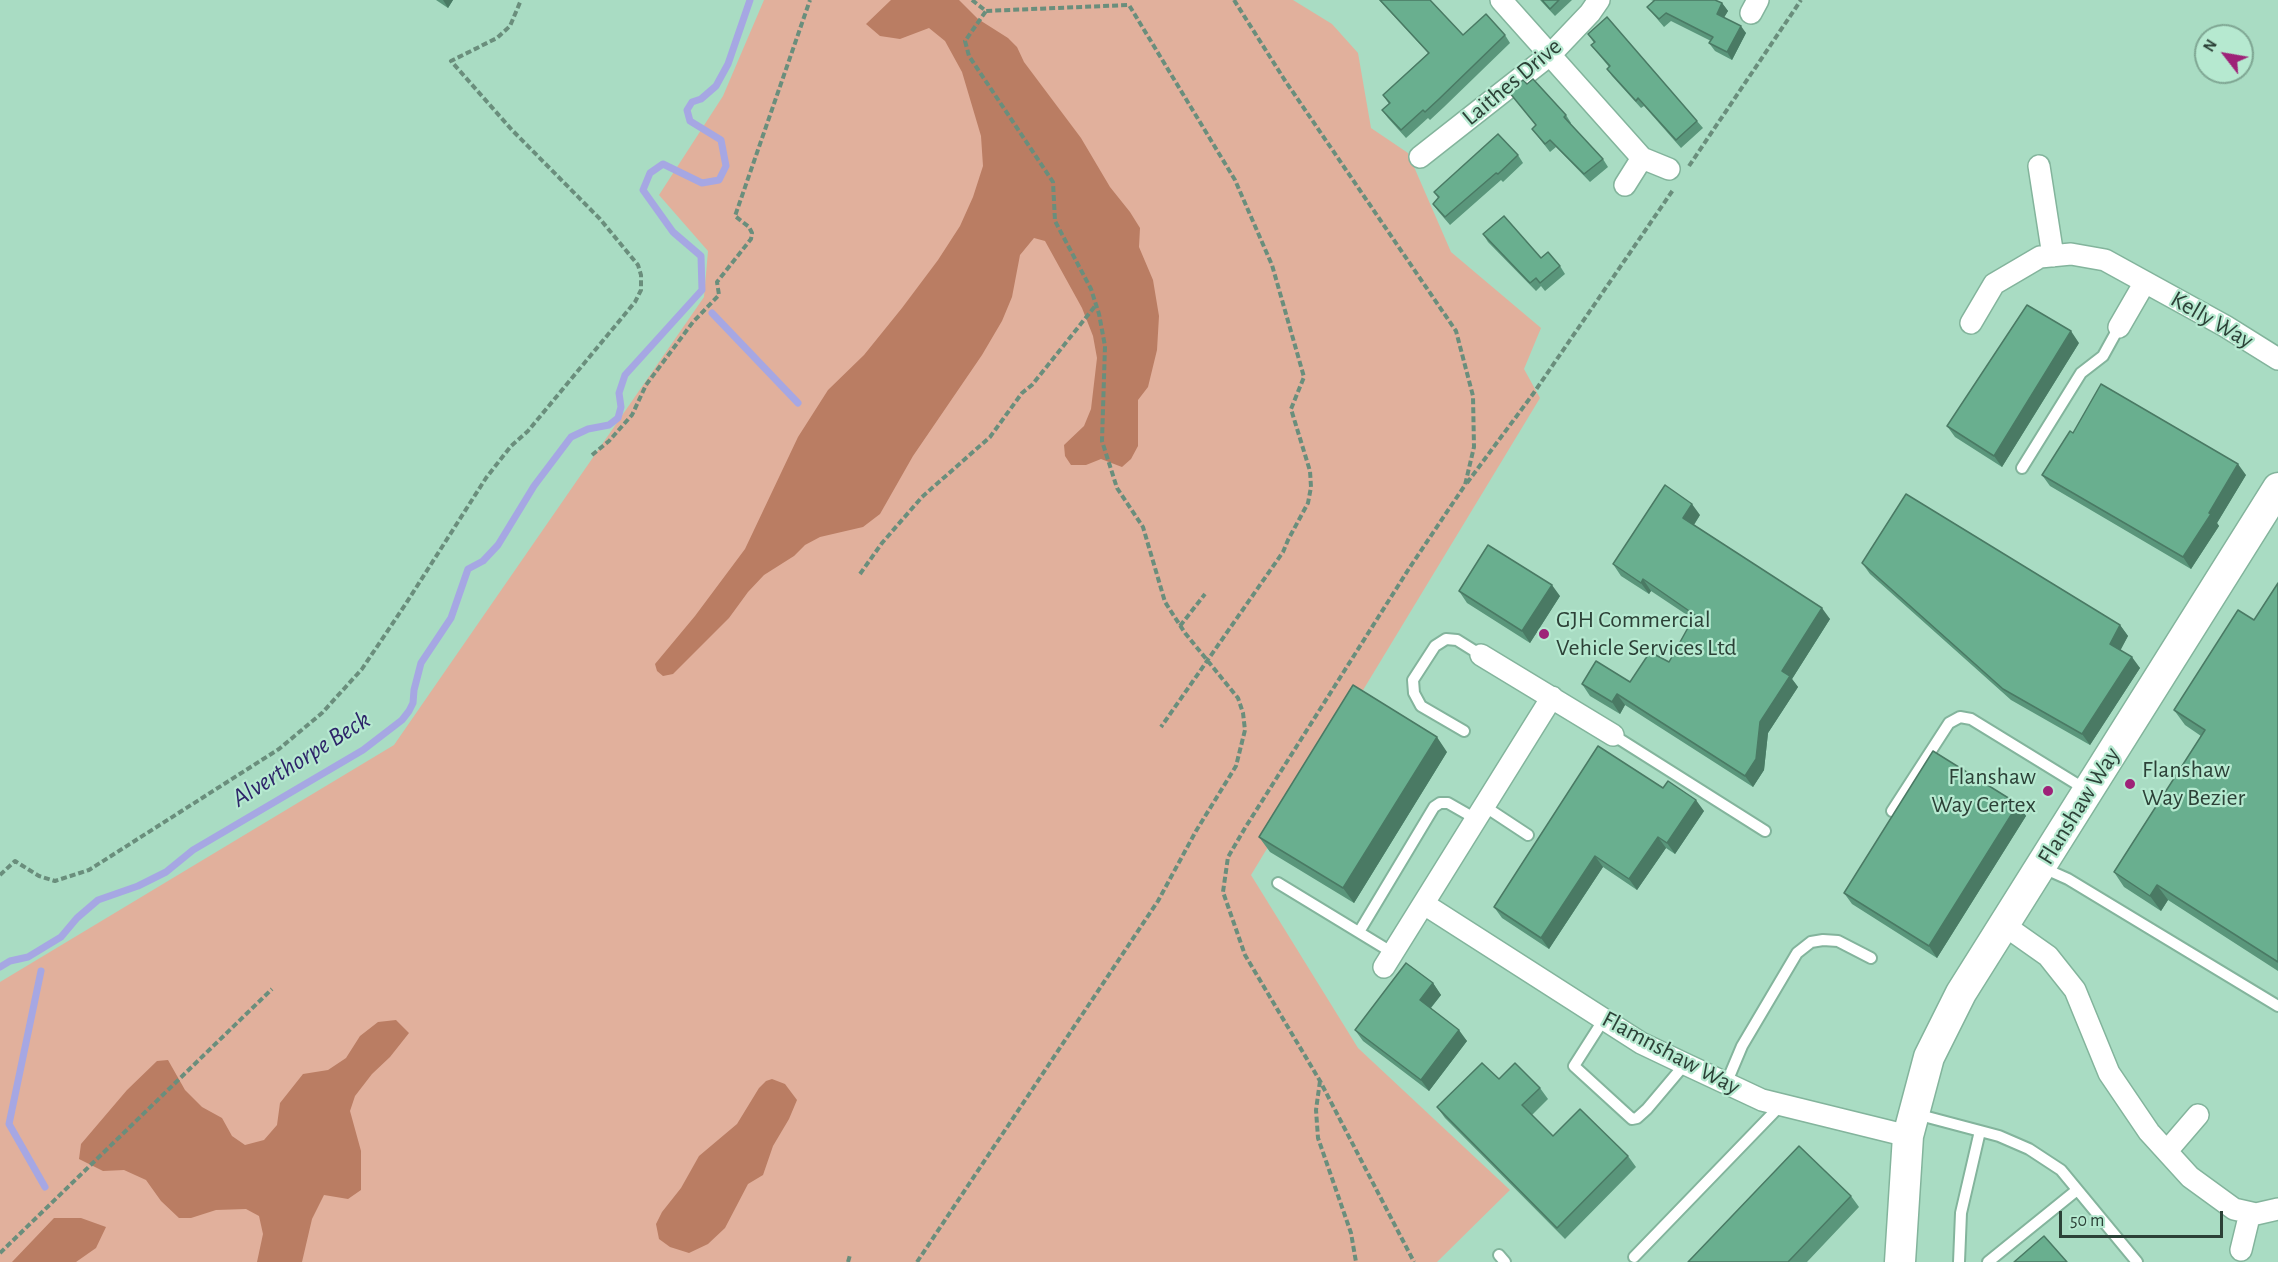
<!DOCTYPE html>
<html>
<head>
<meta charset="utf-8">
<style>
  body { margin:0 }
  #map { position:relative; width:2278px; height:1262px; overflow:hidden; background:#a9dcc3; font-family:"Alegreya Sans",sans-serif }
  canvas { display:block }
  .north { position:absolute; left:2194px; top:24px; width:60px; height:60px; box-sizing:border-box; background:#b6e9d0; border:2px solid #7fa693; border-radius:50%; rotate:301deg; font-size:16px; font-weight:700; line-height:24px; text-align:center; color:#2c4137 }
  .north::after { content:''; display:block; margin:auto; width:21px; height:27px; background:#9e2278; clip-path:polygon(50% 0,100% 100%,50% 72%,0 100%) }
  .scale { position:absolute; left:2059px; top:1211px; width:164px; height:27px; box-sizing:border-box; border:3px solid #2c4137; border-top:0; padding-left:8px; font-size:18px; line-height:21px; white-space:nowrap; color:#2c4137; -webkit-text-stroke:4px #b6e9d0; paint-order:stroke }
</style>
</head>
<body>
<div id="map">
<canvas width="2278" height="1262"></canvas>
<div class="north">N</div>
<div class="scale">50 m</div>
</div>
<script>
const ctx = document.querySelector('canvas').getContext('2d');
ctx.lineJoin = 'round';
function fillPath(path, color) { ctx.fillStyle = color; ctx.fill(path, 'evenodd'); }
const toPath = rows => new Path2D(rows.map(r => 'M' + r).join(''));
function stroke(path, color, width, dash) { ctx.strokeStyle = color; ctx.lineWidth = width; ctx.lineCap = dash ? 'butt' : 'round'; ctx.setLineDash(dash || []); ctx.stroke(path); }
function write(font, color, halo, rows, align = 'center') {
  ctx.font = font + ' "Alegreya Sans",sans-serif'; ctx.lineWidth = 4.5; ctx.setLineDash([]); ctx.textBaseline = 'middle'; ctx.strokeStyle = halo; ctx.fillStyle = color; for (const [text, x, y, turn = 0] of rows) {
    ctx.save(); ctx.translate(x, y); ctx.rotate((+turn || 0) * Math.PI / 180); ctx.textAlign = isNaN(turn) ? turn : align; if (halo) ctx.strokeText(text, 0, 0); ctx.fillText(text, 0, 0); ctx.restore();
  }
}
fillPath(toPath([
  [764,0,1293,0,1332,24,1358,53,1371,128,1408,153,1451,252,1541,328,1524,369,1540,398,1251,875,1358,1048,1510,1190,1437,1262,0,1262,0,982,394,745,704,297,708,251,659,195,723,96]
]), '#e1b09c');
fillPath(toPath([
  [891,0,959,0,978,19,1008,38,1017,47,1024,62,1081,138,1110,187,1130,212,1140,228,1139,247,1153,280,1159,316,1157,350,1148,387,1138,400,1138,446,1131,459,1122,467,1101,459,1086,465,1071,465,1065,456,1064,445,1084,426,1091,409,1097,358,1093,336,1082,308,1045,241,1034,238,1020,255,1012,297,1002,321,982,355,913,456,880,514,863,527,820,537,805,545,794,556,764,575,748,592,729,618,673,674,663,676,657,671,655,664,695,616,745,549,798,437,828,390,864,355,902,308,938,260,960,226,973,197,983,166,981,136,962,72,945,41,929,28,900,39,880,36,866,24],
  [396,1020,409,1033,390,1057,372,1074,355,1096,350,1111,361,1151,361,1190,348,1199,324,1195,312,1219,302,1262,257,1262,263,1234,259,1216,246,1209,216,1210,191,1218,179,1218,161,1201,146,1180,124,1170,103,1171,79,1159,81,1144,127,1090,157,1061,168,1060,185,1090,202,1107,222,1118,232,1136,245,1145,264,1140,277,1125,280,1103,303,1074,328,1070,346,1058,360,1036,378,1022],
  [772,1079,785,1084,797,1100,789,1119,773,1146,763,1175,748,1184,725,1228,708,1244,689,1253,670,1247,659,1239,656,1224,662,1212,681,1188,699,1156,737,1124,759,1088,766,1081],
  [54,1218,81,1218,106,1227,96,1248,76,1262,12,1262]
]), '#ba7d63');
stroke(toPath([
  [712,313,798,403],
  [0,967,10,961,28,957,61,937,77,918,98,900,138,886,166,872,193,850,363,750,402,720,409,711,413,703,414,690,421,663,451,618,468,569,483,561,498,545,534,486,571,437,588,429,609,425,618,418,621,407,619,393,625,375,702,290,701,256,673,232,643,190,650,173,663,164,702,183,719,180,726,166,721,140,690,121,687,110,692,102,701,99,716,86,728,64,750,0],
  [41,971,9,1124,45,1187]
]), '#a6a7e3', 7);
const lane = toPath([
  [2022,468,2081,373,2103,356,2119,327],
  [1464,731,1421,706,1414,693,1413,680,1435,646,1446,639,1457,640,1481,655],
  [1613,735,1765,831],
  [1484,806,1528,835],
  [1892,811,1949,723,1960,717,1971,719,2085,789],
  [2041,867,2068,879,2278,1006],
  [1278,883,1393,953],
  [1359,932,1434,807,1440,803,1448,803,1476,819],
  [1604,1019,1574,1066,1632,1119,1637,1118,1647,1109,1685,1064],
  [1726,1084,1742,1046,1797,953,1811,942,1823,940,1838,941,1871,958],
  [1916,1114,1999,1136,2029,1149,2061,1170,2137,1262],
  [1499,1255,1505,1262],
  [1634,1257,1781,1105],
  [1959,1262,1961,1213,1980,1131],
  [1988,1262,2077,1190]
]);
const street = toPath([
  [1501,0,1642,158,1669,169],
  [1751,13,1758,0],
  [1420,157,1551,54,1590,13,1599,0],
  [2039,166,2053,256],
  [1625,185,1642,158],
  [1971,323,1994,284,2040,257,2071,254,2105,260,2225,326,2278,359],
  [2119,327,2145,282],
  [1481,655,1613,735],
  [1424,904,1641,1043,1685,1064,1762,1100,1908,1136],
  [2004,925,2048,956,2075,990,2109,1073,2149,1132,2190,1177,2234,1209,2256,1214,2278,1209],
  [1384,967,1552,697],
  [2167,1151,2198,1115],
  [2241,1250,2250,1213]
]);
const secondary = toPath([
  [1900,1262,1908,1136,1929,1057,1961,993,2278,488]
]);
stroke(lane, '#83b49c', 14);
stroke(street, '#83b49c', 24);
stroke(secondary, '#83b49c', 33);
stroke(toPath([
  [972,0,986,11,1129,5,1235,180,1272,265,1304,377,1291,409,1310,471,1311,487,1308,503,1288,540,1283,552,1161,727],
  [1234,0,1284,79,1456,331,1473,396,1474,447,1465,485,1410,567,1245,828,1228,857,1223,892,1245,955,1320,1081,1414,1262],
  [1689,166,1801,0],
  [592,455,609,441,632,415,646,385,693,322,719,295,717,282,751,239,752,233,749,227,735,216,810,0],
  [1467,483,1533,394,1673,190],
  [860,574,882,543,922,497,990,437,1022,393,1032,385,1096,305],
  [1180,626,1205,594],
  [0,875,15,861,39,876,55,881,89,870,279,749,322,713,362,669,405,605,486,478,511,446,528,431,635,302,641,290,641,275,638,265,600,219,512,130,451,61,497,38,510,26,521,0],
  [1320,1081,1316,1110,1318,1138,1351,1233,1356,1262],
  [0,1253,272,989],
  [848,1262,850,1255],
  [917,1262,1158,901,1196,831,1236,766,1245,730,1243,713,1238,698,1185,633,1165,602,1143,527,1117,488,1102,441,1105,346,1099,314,1091,289,1055,221,1053,182,969,56,965,41,986,11]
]), '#6a8e7c', 4, [6, 3]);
stroke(lane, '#fff', 10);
stroke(street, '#fff', 21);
stroke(secondary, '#fff', 30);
fillPath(toPath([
  [436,0,453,0,448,8],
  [1379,0,1430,0,1463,35,1505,35,1510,43,1444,107,1430,120,1428,118,1406,138,1388,118,1382,110,1389,104,1383,95,1428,53],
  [1540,0,1572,0,1555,16],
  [1651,0,1715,0,1722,3,1728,11,1724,17,1746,33,1732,60,1715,51,1709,43,1711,41,1671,21,1664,27,1647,7,1654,1],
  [1588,34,1697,121,1703,128,1681,148,1644,106,1641,108,1612,76,1607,69,1609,67,1591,45,1594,43],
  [1527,84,1566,115,1571,123,1570,124,1603,159,1608,167,1590,182,1556,147,1550,152,1532,129,1536,125,1509,92],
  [1518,155,1523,163,1503,182,1501,180,1450,225,1438,211,1433,204,1438,198,1434,192],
  [1483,234,1560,266,1565,274,1545,291,1541,286,1536,291,1488,242],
  [2079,343,2002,467,1955,437,1947,426],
  [2073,433,2246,475,2217,523,2219,526,2191,569,2050,486,2042,475],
  [1700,515,1694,525,1830,619,1792,679,1798,687,1768,733,1764,770,1753,787,1625,705,1620,714,1590,696,1582,684,1630,682,1669,662,1693,619,1651,591,1649,594,1621,576,1613,564],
  [1862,563,2120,625,2128,636,2120,650,2140,668,2090,745,2011,700,1870,574],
  [2278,583,2278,971,2168,900,2161,911,2124,887,2114,872,2201,736,2185,725,2174,710,2254,620],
  [1459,591,1560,596,1530,643,1467,603],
  [1447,752,1354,903,1270,852,1259,837],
  [1663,788,1704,811,1675,854,1666,848,1637,890,1603,867,1549,949,1502,918,1494,907],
  [2018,804,2026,816,1937,958,1852,904,1844,893],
  [1433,983,1441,995,1431,1008,1467,1041,1429,1091,1363,1041,1355,1030],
  [1499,1079,1540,1088,1548,1099,1532,1115,1553,1136,1628,1156,1636,1167,1565,1239,1445,1118,1437,1107],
  [1851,1196,1859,1207,1807,1262,1688,1262]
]), '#5a967b');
fillPath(toPath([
  [443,0,453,0,448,8],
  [1722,3,1728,11,1722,21,1717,14],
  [1741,26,1746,33,1732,60,1727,52],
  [2071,331,2079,343,2002,467,1994,456],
  [2238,464,2246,475,2217,523,2219,526,2191,569,2183,557],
  [1692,504,1700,515,1691,529,1683,518],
  [1643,579,1651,591,1649,594,1641,583],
  [1552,585,1560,596,1530,643,1522,631],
  [1822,608,1830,619,1792,679,1798,687,1768,733,1764,770,1753,787,1745,776,1760,722,1782,671],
  [2120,625,2128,636,2118,655,2110,644],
  [2132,657,2140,668,2090,745,2082,734],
  [1617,694,1625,705,1620,714,1612,702],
  [1437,737,1447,752,1354,903,1343,888],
  [1696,800,1704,811,1675,854,1667,843],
  [2018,804,2026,816,1937,958,1929,946],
  [1658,837,1666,848,1637,890,1629,879],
  [1595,856,1603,867,1549,949,1541,938],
  [2157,885,2168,900,2161,911,2150,896],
  [1433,983,1441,995,1428,1011,1420,1000],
  [1459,1030,1467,1041,1429,1091,1421,1080]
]), '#4a7a64');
const building = toPath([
  [1380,0,1430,0,1463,35,1486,14,1505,35,1439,99,1425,112,1423,110,1401,130,1382,110,1390,103,1383,95,1429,53,1380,0],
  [1542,0,1559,0,1550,9,1542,0],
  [1655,0,1715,0,1722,3,1717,14,1741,26,1727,52,1709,43,1713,37,1666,13,1659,19,1647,7,1655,0],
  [1607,17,1697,121,1676,140,1638,98,1636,101,1607,69,1610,66,1591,45,1595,42,1588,34,1607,17],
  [1533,79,1566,115,1564,117,1603,159,1584,174,1550,140,1545,144,1532,129,1536,125,1509,92,1523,80,1527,84,1533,79],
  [1498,134,1518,155,1498,174,1496,173,1445,217,1433,204,1439,197,1434,192,1498,134],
  [1504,216,1541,258,1548,252,1560,266,1540,283,1536,278,1530,283,1483,234,1504,216],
  [2027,305,2071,331,1994,456,1947,426,2027,305],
  [2101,384,2238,464,2209,513,2211,514,2183,557,2042,475,2070,431,2073,433,2101,384],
  [1665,485,1692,504,1683,518,1822,608,1782,671,1790,676,1760,722,1756,759,1745,776,1617,694,1612,702,1582,684,1596,661,1630,682,1650,652,1669,662,1695,615,1643,579,1641,583,1613,564,1665,485],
  [1906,494,2120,625,2110,644,2132,657,2082,734,2003,689,1862,563,1906,494],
  [1488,545,1552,585,1522,631,1459,591,1488,545],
  [2278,583,2278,962,2157,885,2150,896,2114,872,2205,730,2174,710,2238,610,2254,620,2278,583],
  [1353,685,1437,737,1343,888,1259,837,1353,685],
  [1598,746,1663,788,1668,781,1696,800,1667,843,1658,837,1629,879,1595,856,1541,938,1494,907,1598,746],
  [1933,751,2018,804,1929,946,1844,893,1933,751],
  [1406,963,1433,983,1420,1000,1459,1030,1421,1080,1355,1030,1406,963],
  [1482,1063,1499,1079,1515,1063,1540,1088,1522,1105,1553,1136,1580,1109,1628,1156,1557,1228,1437,1107,1482,1063],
  [1799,1146,1851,1196,1788,1262,1688,1262,1799,1146],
  [2044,1236,2067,1262,2014,1262,2044,1236]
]);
fillPath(building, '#69af8f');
stroke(building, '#4a7a64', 1.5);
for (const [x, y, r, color] of [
  [1544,634,6,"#9e2278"],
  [2130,784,6,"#9e2278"],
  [2048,791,6,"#9e2278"]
]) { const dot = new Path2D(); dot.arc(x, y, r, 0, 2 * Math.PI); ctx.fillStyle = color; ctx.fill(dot); stroke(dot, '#b6e9d0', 2); }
write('24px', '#2c4137', '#b6e9d0', [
  ["Laithes Drive",1512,82,-40],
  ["Kelly Way",2212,320,30],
  ["Flanshaw Way",2079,806,-58],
  ["Flamnshaw Way",1671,1053,28]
]);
write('24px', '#2c4137', '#b6e9d0', [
  ["GJH Commercial",1556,620],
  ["Vehicle Services Ltd",1556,648],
  ["Flanshaw",2142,770],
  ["Way Bezier",2142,798],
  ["Flanshaw",2036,777,"right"],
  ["Way Certex",2036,805,"right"]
], 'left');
write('italic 26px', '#2d2469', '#b6e9d0', [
  ["Alverthorpe Beck",301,759,-32]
]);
</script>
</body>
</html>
